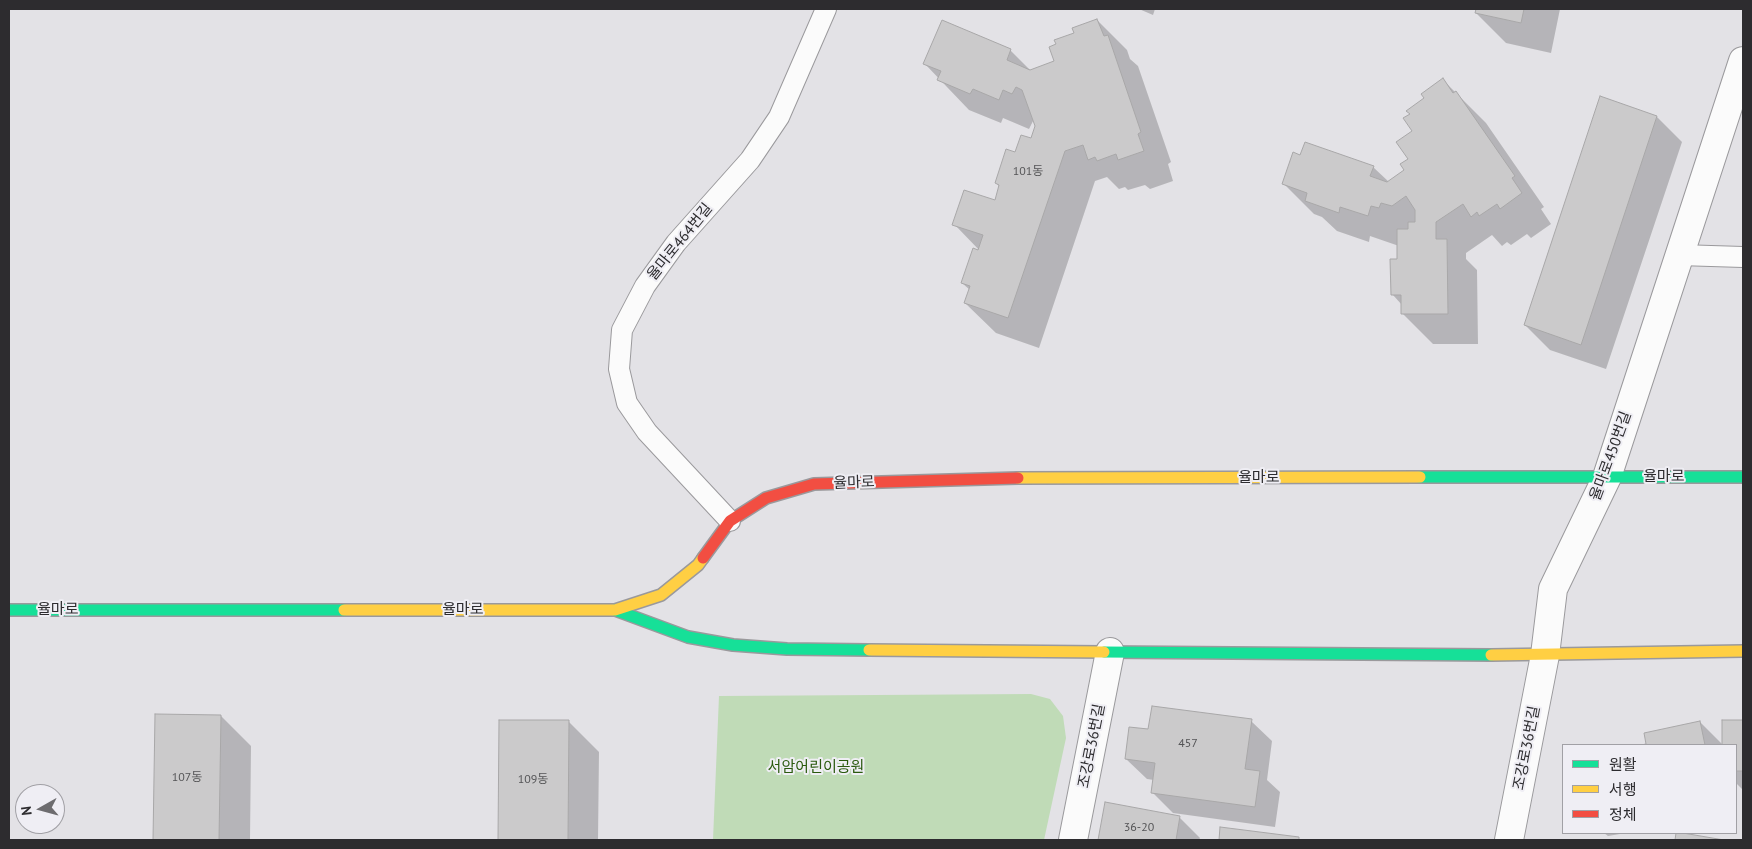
<!DOCTYPE html>
<html>
<head>
<meta charset="utf-8">
<style>
  body { margin:0 }
  #map { position:relative; width:1752px; height:849px; overflow:hidden; background:#e3e2e6; font-family:"PT Sans","Noto Sans KR",sans-serif }
  canvas { display:block }
  .frame { position:absolute; inset:0; border:10px solid #2d2c2f; pointer-events:none }
  .legend { position:absolute; left:1562px; top:744px; width:175px; height:90px; box-sizing:border-box; background:#efeef4; border:1px solid #a1a0a5; margin:0; padding:6px 9px; list-style:none; font-size:15px; color:#2d2c2f }
  .legend li { display:flex; align-items:center; gap:10px; height:25px }
  .legend b { width:25px; border:1px solid #a1a0a5 }
  .north { position:absolute; left:15px; top:784px; width:50px; height:50px; box-sizing:border-box; background:#efeef4; border:1px solid #a1a0a5; border-radius:50%; rotate:263deg; font-size:14px; font-weight:700; line-height:20px; text-align:center; color:#2d2c2f }
  .north::after { content:''; display:block; margin:auto; width:18px; height:22px; background:#6d6c6f; clip-path:polygon(50% 0,100% 100%,50% 72%,0 100%) }
</style>
</head>
<body>
<div id="map">
<canvas width="1752" height="849"></canvas>
<div class="frame"></div>
<ul class="legend">
<li><b style="height:6px;background:#16e098"></b>원활</li>
<li><b style="height:6px;background:#ffcf43"></b>서행</li>
<li><b style="height:6px;background:#f24e42"></b>정체</li>
</ul>
<div class="north">N</div>
</div>
<script>
const ctx = document.querySelector('canvas').getContext('2d');
ctx.lineJoin = 'round';
function fillPath(path, color) { ctx.fillStyle = color; ctx.fill(path, 'evenodd'); }
const toPath = rows => new Path2D(rows.map(r => 'M' + r).join(''));
function stroke(path, color, width, dash) { ctx.strokeStyle = color; ctx.lineWidth = width; ctx.lineCap = dash ? 'butt' : 'round'; ctx.setLineDash(dash || []); ctx.stroke(path); }
function write(font, color, halo, rows, align = 'center') {
  ctx.font = font + ' "PT Sans","Noto Sans KR",sans-serif'; ctx.lineWidth = 4; ctx.setLineDash([]); ctx.textBaseline = 'middle'; ctx.strokeStyle = halo; ctx.fillStyle = color; for (const [text, x, y, turn = 0] of rows) {
    ctx.save(); ctx.translate(x, y); ctx.rotate((+turn || 0) * Math.PI / 180); ctx.textAlign = isNaN(turn) ? turn : align; if (halo) ctx.strokeText(text, 0, 0); ctx.fillText(text, 0, 0); ctx.restore();
  }
}
fillPath(toPath([
  [1031,694,1050,699,1063,716,1066,738,1044,840,713,840,719,696]
]), '#c0dbb7');
fillPath(toPath([
  [1139,9,1155,9,1153,15],
  [1477,9,1560,9,1551,53,1506,43,1476,13],
  [1097,20,1127,50,1130,59,1138,66,1171,162,1168,164,1173,181,1150,189,1145,185,1128,190,1125,187,1119,189,1107,177,1095,181,1039,348,996,333,965,303,970,290,962,283,982,253,954,224,995,202,1000,187,996,183,1032,139,1036,126,1034,119,1029,129,1003,118,1001,123,969,110,925,64,1010,50,1031,71,1055,62,1076,34],
  [1443,80,1486,123,1544,207,1541,209,1551,224,1531,238,1527,234,1511,245,1507,242,1502,246,1492,235,1466,253,1466,259,1477,270,1478,344,1433,344,1403,314,1402,305,1393,295,1399,261,1399,246,1370,236,1369,242,1337,231,1322,217,1314,214,1283,183,1301,156,1373,167,1389,182,1406,171,1410,159,1414,131,1411,114],
  [1657,117,1682,142,1606,369,1550,350,1525,325],
  [157,715,221,716,251,746,250,840,154,840],
  [500,721,569,722,599,752,598,840,499,840],
  [1251,721,1272,741,1267,780,1280,792,1275,827,1173,813,1153,793,1154,780,1147,779,1126,759,1149,731],
  [1700,722,1723,745,1647,745,1645,734],
  [1724,722,1743,722,1743,790,1736,783,1736,745,1724,745],
  [1106,804,1179,817,1200,838,1199,840,1099,840],
  [1222,829,1299,839,1300,840,1220,840],
  [1604,833,1626,833,1608,836]
]), '#0003');
const building = toPath([
  [1476,9,1524,9,1521,23,1475,13,1476,9],
  [1097,19,1104,36,1108,35,1141,132,1138,134,1144,151,1118,160,1116,154,1097,161,1095,157,1088,160,1083,145,1065,151,1008,318,964,303,970,286,961,283,973,248,978,250,983,235,952,225,964,190,995,200,999,185,995,183,1006,149,1015,152,1021,135,1031,138,1035,126,1022,90,1016,87,1012,94,1003,90,999,100,973,89,970,94,937,80,941,71,923,64,942,20,1011,49,1007,60,1030,70,1054,61,1049,47,1056,44,1054,40,1074,33,1072,28,1097,19],
  [1443,78,1453,93,1456,91,1515,176,1512,178,1522,193,1500,209,1497,204,1479,216,1477,212,1471,217,1463,204,1436,222,1436,239,1447,239,1448,314,1401,314,1401,295,1391,295,1390,259,1397,259,1397,229,1408,229,1408,222,1415,222,1415,210,1406,196,1392,206,1381,203,1379,208,1371,206,1368,216,1340,207,1339,213,1305,201,1307,193,1282,184,1293,152,1300,155,1305,142,1374,166,1370,176,1387,182,1404,170,1400,164,1408,159,1396,142,1412,131,1403,118,1410,114,1406,111,1424,98,1421,94,1443,78],
  [1600,96,1657,116,1581,345,1524,325,1600,96],
  [1152,706,1252,719,1245,769,1260,771,1255,807,1151,793,1155,763,1125,759,1129,727,1148,729,1152,706],
  [155,714,221,715,219,840,153,840,155,714],
  [499,720,569,720,568,840,498,840,499,720],
  [1722,720,1743,720,1743,771,1736,771,1736,745,1722,745,1722,720],
  [1700,721,1705,745,1641,745,1646,744,1644,733,1700,721],
  [1105,802,1180,816,1176,840,1098,840,1105,802],
  [1220,827,1299,837,1299,840,1219,840,1220,827],
  [1676,833,1683,833,1724,840,1675,840,1676,833]
]);
fillPath(building, '#cbcacb');
stroke(building, '#a8a7a8', 1);
const lane = toPath([
  [1679,255,1743,257],
  [730,521,647,432,627,403,619,369,622,330,645,286,676,243,750,160,779,117,826,9]
]);
const street = toPath([
  [1073,840,1110,652],
  [1509,840,1545,655,1553,589,1607,477,1743,61]
]);
const fast = toPath([
  [1420,477,1743,477],
  [9,610,344,610],
  [615,610,688,637,733,645,787,649,869,650],
  [1104,652,1491,655]
]);
const slow = toPath([
  [1018,478,1420,477],
  [344,610,615,610,661,595,698,565,703,558],
  [869,650,1104,652],
  [1491,655,1743,651]
]);
const jam = toPath([
  [703,558,730,521,766,498,814,484,1018,478]
]);
stroke(lane, '#9a999c', 22);
stroke(street, '#9a999c', 30);
stroke(fast, '#9a999c', 14);
stroke(slow, '#9a999c', 14);
stroke(jam, '#9a999c', 14);
stroke(lane, '#fbfbfb', 20);
stroke(street, '#fbfbfb', 28);
stroke(fast, '#16e098', 11);
stroke(slow, '#ffcf43', 11);
stroke(jam, '#f24e42', 11);
write('12px', '#545456', null, [
  ["101동",1028,172],
  ["457",1188,744],
  ["107동",187,778],
  ["109동",533,780],
  ["36-20",1139,828]
]);
write('15px', '#2d2c2f', '#efeef4', [
  ["율마로464번길",680,242,-51],
  ["율마로450번길",1611,456,-70],
  ["율마로",1664,477],
  ["율마로",1259,478],
  ["율마로",854,483,-2],
  ["율마로",58,610],
  ["율마로",463,610],
  ["조강로36번길",1092,746,-79],
  ["조강로36번길",1527,748,-79]
]);
write('15px', '#2a5a0e', '#efeef4', [
  ["서암어린이공원",816,768]
]);
</script>
</body>
</html>
